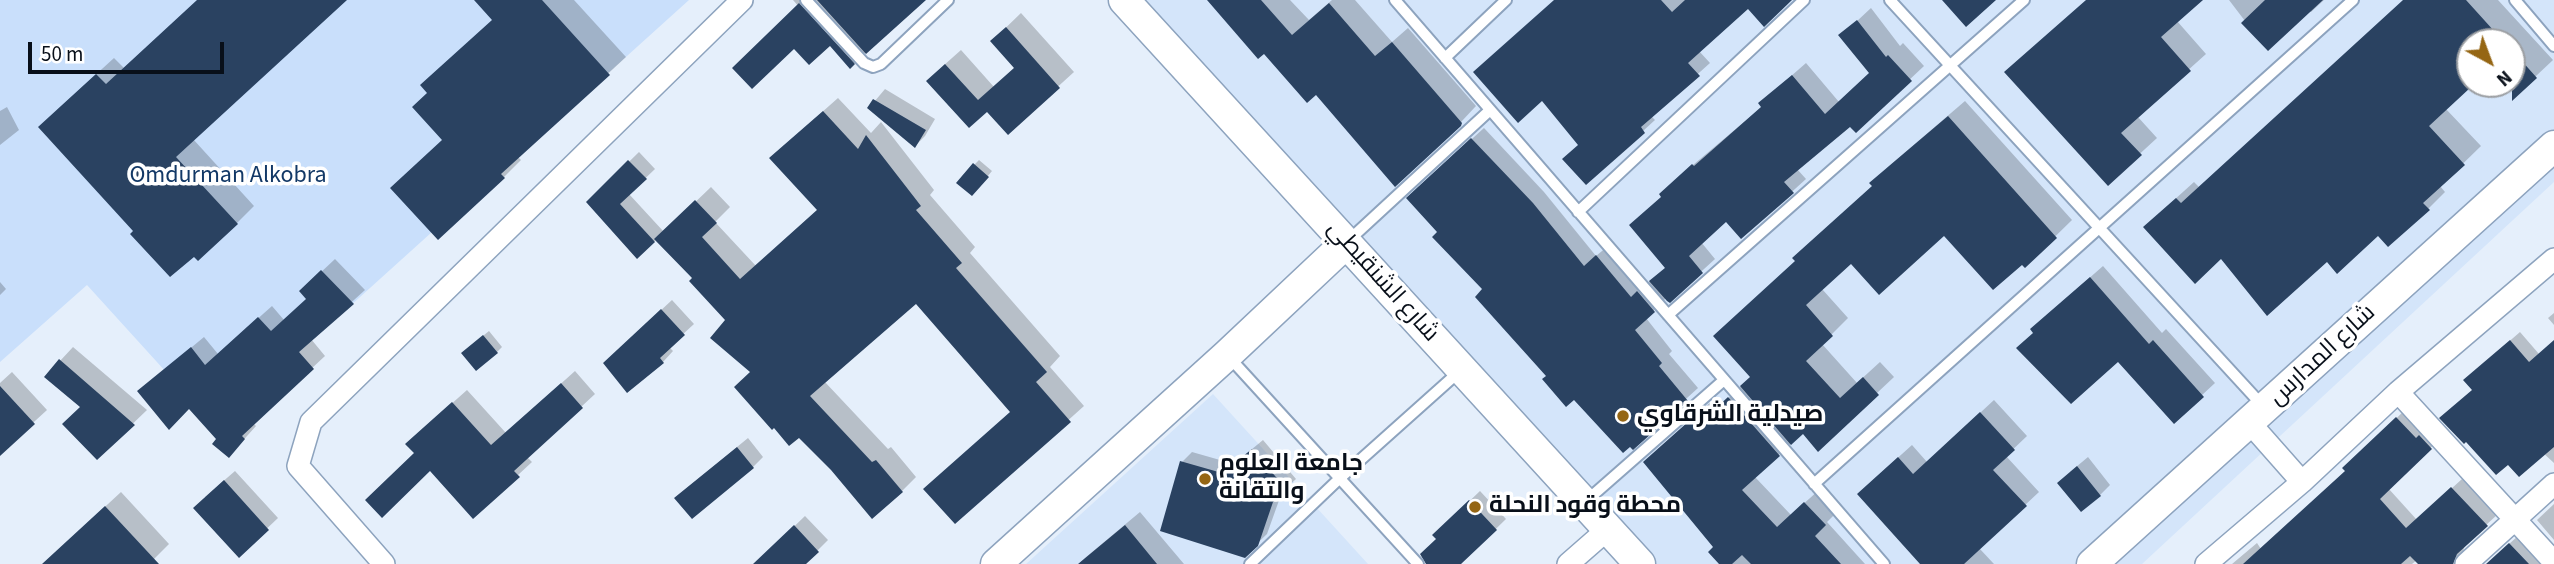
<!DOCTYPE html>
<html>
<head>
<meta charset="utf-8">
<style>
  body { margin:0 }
  #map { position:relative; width:2554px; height:564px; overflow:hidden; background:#e5effb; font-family:"Source Sans 3",sans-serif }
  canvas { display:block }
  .north { position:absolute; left:2456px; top:28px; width:70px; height:70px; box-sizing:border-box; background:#fff; border:2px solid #9c9fa3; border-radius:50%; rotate:139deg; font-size:19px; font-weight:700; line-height:28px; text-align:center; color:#080f19 }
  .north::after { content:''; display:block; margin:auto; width:24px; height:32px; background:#956614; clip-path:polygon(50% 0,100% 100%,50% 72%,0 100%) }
  .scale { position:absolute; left:28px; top:42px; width:196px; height:32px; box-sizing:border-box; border:4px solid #080f19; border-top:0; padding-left:9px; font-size:21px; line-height:24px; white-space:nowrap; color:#080f19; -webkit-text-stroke:5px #fff; paint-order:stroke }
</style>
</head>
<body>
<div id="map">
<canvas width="2554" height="564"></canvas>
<div class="north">N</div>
<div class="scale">50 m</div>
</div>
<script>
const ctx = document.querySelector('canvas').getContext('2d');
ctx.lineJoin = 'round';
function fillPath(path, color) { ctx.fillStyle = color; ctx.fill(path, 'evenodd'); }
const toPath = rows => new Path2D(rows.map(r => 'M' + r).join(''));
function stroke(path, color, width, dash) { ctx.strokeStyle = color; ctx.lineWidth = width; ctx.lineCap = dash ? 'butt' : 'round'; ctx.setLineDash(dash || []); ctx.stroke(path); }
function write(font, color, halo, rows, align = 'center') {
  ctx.font = font + ' "Source Sans 3",Cairo,sans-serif'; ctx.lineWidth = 7; ctx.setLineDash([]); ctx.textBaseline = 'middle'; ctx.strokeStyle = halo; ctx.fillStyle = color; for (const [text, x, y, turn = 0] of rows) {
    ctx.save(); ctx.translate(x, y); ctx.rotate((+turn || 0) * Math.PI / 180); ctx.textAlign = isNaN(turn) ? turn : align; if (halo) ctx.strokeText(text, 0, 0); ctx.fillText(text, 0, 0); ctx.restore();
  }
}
fillPath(toPath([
  [1109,0,2554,0,2554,182,2142,564,1641,564],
  [2470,42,2512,42,2512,84,2470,84],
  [1213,394,1368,564,1026,564]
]), '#d4e5fa');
fillPath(toPath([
  [0,0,689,0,216,427,87,285,0,362]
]), '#c9dffb');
fillPath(toPath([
  [198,0,344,0,193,139,254,206,237,223,135,231,57,110,114,58,124,68],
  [476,0,574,0,626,57,518,157,521,160,504,177,444,139,494,19],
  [793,0,924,0,850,66],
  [1209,0,1290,0,1309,20,1332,0,1355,0,1392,42,1408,28,1476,106,1461,122,1316,93,1264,51],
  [1555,0,1790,0,1748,6,1699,51,1710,63,1651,116,1655,120,1586,183],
  [2086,0,2200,0,2177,21,2206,54,2137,116,2157,138,2108,183],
  [2229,0,2324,0,2311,12,2309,10,2245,21],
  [2406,0,2498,0,2553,60,2519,92,2511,84,2512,42,2470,42,2472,84,2445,108,2481,146,2440,186,2445,192,2428,209,2327,260,2221,257,2163,210,2194,182,2199,187],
  [1871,8,1900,46,1903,43,1924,66,1856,130,1850,124,1797,169,1806,179,1742,237,1726,219,1701,242,1715,259,1670,300,1667,297,1646,318,1672,351,1669,354,1698,388,1633,447,1549,375,1439,232,1419,187,1484,128,1544,192,1596,256,1608,246,1643,287,1666,267,1631,225,1663,196,1674,181,1763,106,1774,91,1806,63,1839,102,1871,72,1841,36],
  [1021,13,1074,72,1008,132,943,66,961,50,994,87,1015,67,992,41],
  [885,89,935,119,925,136,915,146,869,108],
  [838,98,871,133,881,122,934,190,930,195,975,247,970,253,1060,356,1050,367,1084,406,955,522,1012,411,916,301,824,381,888,449,891,447,916,477,902,491,752,371,728,320,694,278,657,239,637,256,588,202,639,152,655,169,629,194,664,232,711,187,730,207,715,222,756,266,818,209,786,144],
  [1965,101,2072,220,2025,266,1944,233,1851,262,1822,289,1848,318,1822,344,1857,383,1880,362,1894,377,1877,393,1803,432,1755,477,1791,515,1819,490,1838,511,1827,522,1865,564,1722,564,1715,547,1658,449,1712,401,1718,408,1752,376,1797,260,1874,186,1888,167],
  [7,107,19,130,0,145,0,111],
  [979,160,992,171,977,189,974,165],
  [335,259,365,290,311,339,325,356,253,423,256,426,229,456,219,439,189,407,139,391,204,337,218,354,272,306,284,320,308,298,301,291],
  [2103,266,2162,333,2166,329,2215,383,2174,421,2118,360,2018,348,2035,332,2045,317],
  [0,282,6,289,0,295],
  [672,300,694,324,669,347,673,351,663,362,615,353],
  [2554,313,2554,325,2548,318],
  [489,331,502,347,497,352,468,348],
  [2520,332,2539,354,2554,341,2554,463,2474,389,2475,371],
  [73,347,147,410,97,458,82,407,60,361],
  [575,371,595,394,527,457,532,462,518,475,416,453,421,431,467,390,506,433],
  [12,372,47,410,0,453,0,383],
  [1994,400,2027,436,2006,456,2039,492,1979,548,1994,564,1925,564,1872,481,1912,445,1927,462],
  [2407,408,2441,438,2388,488,2417,520,2462,479,2497,515,2465,544,2462,556,2466,564,2420,564,2417,560,2412,564,2232,564,2257,543,2261,549,2347,470,2345,468],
  [748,438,763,457,753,467,687,488],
  [1263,440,1296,479,1282,492,1267,534,1244,556,1182,462,1192,452,1234,464],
  [2088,457,2110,485,2100,495,2070,472],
  [235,471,278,518,239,555,205,497],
  [1480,491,1506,519,1460,564,1427,564,1438,539,1434,535],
  [121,492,169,544,149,564,43,564],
  [2554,504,2554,540,2537,520],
  [1140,512,1184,564,1079,564,1085,558],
  [805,516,828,540,804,564,755,564],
  [2519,535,2548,564,2487,564]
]), '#0003');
fillPath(toPath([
  [197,0,347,0,176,157,238,224,198,261,194,257,170,277,130,234,133,231,38,127,96,74,106,84],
  [474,0,542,0,610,75,501,174,505,178,438,240,390,188,442,140,412,107,427,93,420,85,492,20],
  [817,0,926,0,866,54],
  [1207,0,1261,0,1292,35,1329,3,1375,56,1392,42,1462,123,1461,126,1395,187,1316,95,1307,103,1264,54,1258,59],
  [1554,0,1661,0,1672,12,1685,0,1792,0,1764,27,1748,9,1688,63,1700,76,1641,127,1645,133,1586,185,1562,159,1578,145,1542,101,1518,123,1473,72],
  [1942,0,1996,0,1966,27],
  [2086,0,2203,0,2161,37,2191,71,2121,133,2142,155,2108,186,2004,72],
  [2265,0,2323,0,2268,51,2241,23],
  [2403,0,2466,0,2504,42,2470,42,2470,88,2429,126,2465,165,2423,203,2430,210,2388,247,2378,236,2337,274,2327,262,2267,316,2221,259,2195,284,2143,227,2176,198,2181,203],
  [799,3,855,64,850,69,830,46,809,65,794,49,752,89,732,68],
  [1857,20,1886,57,1888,55,1912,81,1856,133,1850,127,1784,182,1794,193,1741,239,1726,222,1689,256,1703,273,1670,303,1667,301,1649,281,1665,268,1629,225,1661,197,1659,194,1692,164,1694,166,1761,107,1758,103,1792,75,1825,114,1869,73,1838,35],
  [1006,27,1060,88,1008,135,987,112,969,128,926,81,945,64,978,100,1014,68,990,41],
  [2512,50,2537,78,2512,101],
  [873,99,926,130,915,148,867,108],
  [823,111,858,149,866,135,921,206,916,210,962,263,956,268,1047,372,1036,382,1071,422,955,524,923,489,1010,412,916,304,810,396,872,462,876,460,903,492,872,519,831,470,799,438,789,446,774,428,772,430,734,387,750,372,710,338,725,320,689,281,692,278,654,239,695,200,717,223,702,237,740,279,817,210,769,158],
  [1948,116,2057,238,2025,268,2022,265,1993,290,1944,236,1879,295,1851,264,1806,305,1833,336,1806,361,1840,398,1863,377,1879,395,1818,452,1803,434,1791,445,1740,386,1750,377,1713,336,1795,261,1792,258,1872,186,1869,183],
  [1471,138,1533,203,1584,266,1596,255,1631,297,1637,291,1655,312,1635,330,1662,363,1659,366,1688,401,1633,450,1630,447,1623,453,1574,400,1566,407,1542,379,1546,376,1475,297,1482,289,1432,237,1437,232,1406,198],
  [628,160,647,179,620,204,655,242,637,259,586,202],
  [973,163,989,177,972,196,956,183],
  [321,270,354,304,299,352,314,369,242,436,245,439,229,458,212,444,216,439,189,409,169,430,137,391,191,347,205,365,258,317,271,331,306,299,299,291],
  [2090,277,2149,344,2153,340,2204,397,2174,424,2118,362,2071,404,2016,348,2033,333,2030,329],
  [661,309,685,335,660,358,664,363,627,393,603,363],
  [483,335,498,353,476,371,461,353],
  [2510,340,2529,362,2554,340,2554,447,2519,477,2508,465,2496,475,2466,442,2464,444,2439,418,2472,390,2463,380],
  [59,359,135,425,97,460,62,424,80,407,44,377],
  [561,383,583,408,514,471,520,477,473,519,430,471,382,518,365,500,414,453,405,444,452,402,491,445],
  [0,386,35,424,0,456],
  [1728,397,1780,456,1742,490,1777,527,1804,502,1826,525,1815,536,1841,564,1751,564,1742,555,1732,564,1719,564,1708,552,1713,547,1643,462,1698,413,1704,419],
  [1980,412,2015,450,1993,470,2027,506,1964,564,1920,564,1857,494,1898,457,1913,474],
  [2396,417,2416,438,2419,435,2432,449,2380,499,2406,528,2451,487,2488,526,2457,554,2453,564,2418,564,2410,556,2401,564,2243,564,2345,471,2342,468],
  [737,447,754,468,692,519,674,498],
  [1252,449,1287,490,1273,502,1258,546,1245,558,1160,531,1180,461,1222,473],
  [2077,466,2101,496,2081,512,2057,483],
  [224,480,269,530,239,558,193,508],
  [1469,500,1497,530,1461,564,1426,564,1420,554,1436,539,1432,535],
  [105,506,159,564,42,564],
  [794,525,819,552,806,564,753,564],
  [1125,525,1157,564,1078,564],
  [2509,543,2529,564,2486,564]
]), '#2a4261');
const lane = toPath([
  [806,0,864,63,873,67,881,64,948,0],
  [1395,0,1884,564],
  [1890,0,2262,405],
  [2515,0,2554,46],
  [1445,58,1506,0],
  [1578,212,1804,0],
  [1348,241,1489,111],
  [1668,315,2024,0],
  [1229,357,1418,564],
  [1814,484,2353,0],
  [1585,502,1724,380],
  [1250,564,1339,479,1461,370]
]);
const street = toPath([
  [2398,392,2554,562],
  [2249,422,2302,482],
  [384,564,298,466,311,422,742,0],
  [1568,564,1608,529],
  [2206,564,2302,482,2398,392,2554,259],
  [2466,564,2554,484]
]);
const secondary = toPath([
  [1124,0,1640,564],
  [996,564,1227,355,1346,243],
  [2092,564,2554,146]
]);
stroke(lane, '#8da3be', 14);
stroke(street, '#8da3be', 24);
stroke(secondary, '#8da3be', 33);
stroke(lane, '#fff', 10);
stroke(street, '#fff', 21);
stroke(secondary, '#fff', 30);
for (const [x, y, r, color] of [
  [1623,416,7,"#956614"],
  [1205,479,7,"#956614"],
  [1475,507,7,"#956614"]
]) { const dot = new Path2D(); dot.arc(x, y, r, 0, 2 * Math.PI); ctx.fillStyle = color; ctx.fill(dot); stroke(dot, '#fff', 2.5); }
write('24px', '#123866', '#fff', [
  ["Omdurman Alkobra",228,177]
]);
write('24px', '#080f19', '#fff', [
  ["شارع الشنقيطي",1382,282,48],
  ["شارع المدارس",2323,356,-43]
]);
write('bold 24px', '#080f19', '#fff', [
  ["صيدلية الشرقاوي",1637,416],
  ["جامعة العلوم",1219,465],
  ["والتقانة",1219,493],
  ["محطة وقود النحلة",1489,507]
], 'left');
</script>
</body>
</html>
